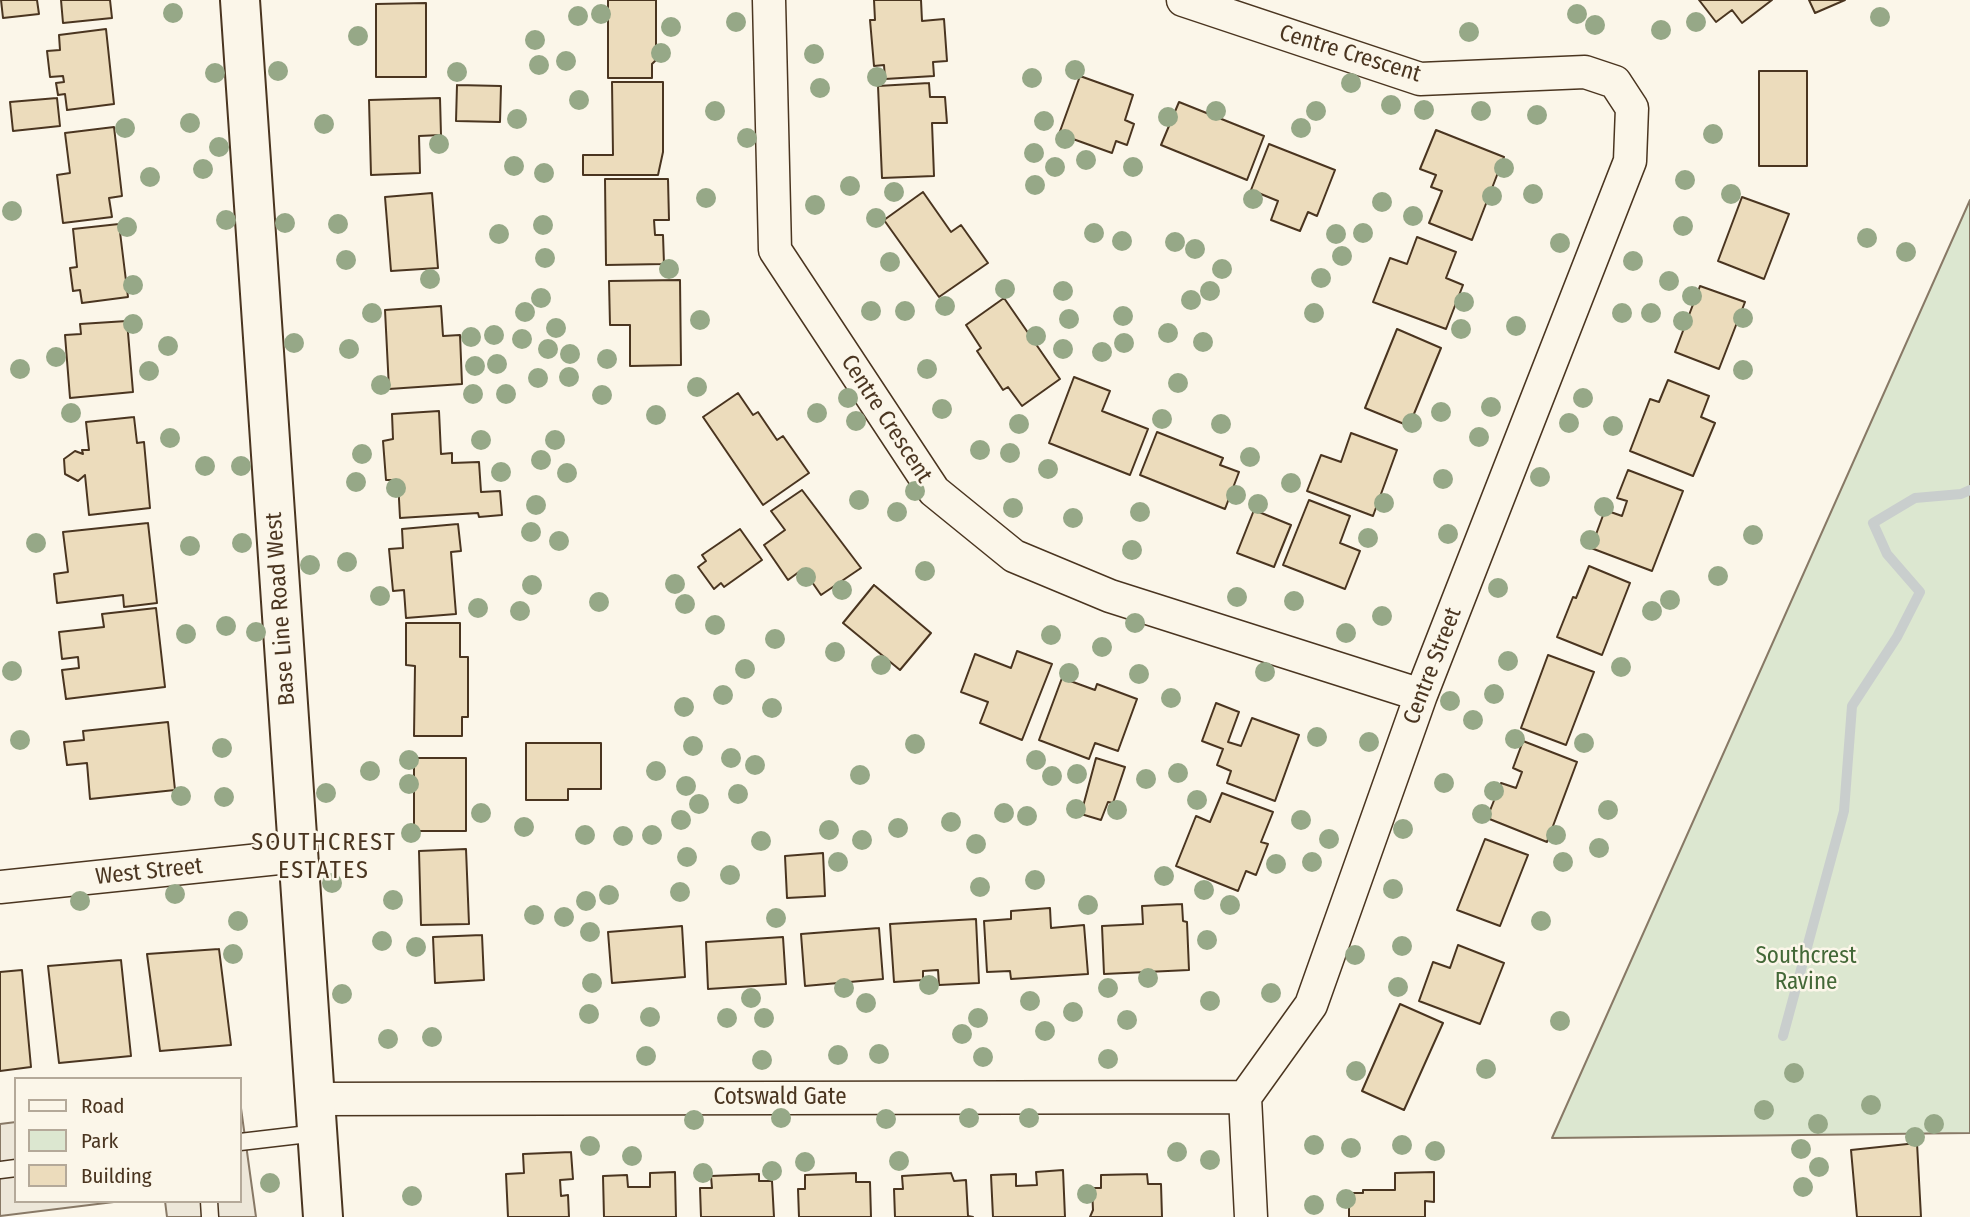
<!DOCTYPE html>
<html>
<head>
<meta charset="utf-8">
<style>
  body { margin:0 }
  #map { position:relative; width:1970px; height:1217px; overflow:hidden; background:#fbf6e9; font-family:"Fira Sans Condensed",sans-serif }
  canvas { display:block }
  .legend { position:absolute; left:14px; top:1077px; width:228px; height:126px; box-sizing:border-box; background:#fbf6e9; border:2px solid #b4a999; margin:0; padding:9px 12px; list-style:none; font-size:21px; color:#4a3520 }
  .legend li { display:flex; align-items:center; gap:14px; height:35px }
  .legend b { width:35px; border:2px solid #b4a999 }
</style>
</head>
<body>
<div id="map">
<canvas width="1970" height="1217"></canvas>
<ul class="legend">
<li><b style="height:9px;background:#fbf6e9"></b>Road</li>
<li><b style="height:19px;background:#dce7d0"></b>Park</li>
<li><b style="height:19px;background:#ecdcbc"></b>Building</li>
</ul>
</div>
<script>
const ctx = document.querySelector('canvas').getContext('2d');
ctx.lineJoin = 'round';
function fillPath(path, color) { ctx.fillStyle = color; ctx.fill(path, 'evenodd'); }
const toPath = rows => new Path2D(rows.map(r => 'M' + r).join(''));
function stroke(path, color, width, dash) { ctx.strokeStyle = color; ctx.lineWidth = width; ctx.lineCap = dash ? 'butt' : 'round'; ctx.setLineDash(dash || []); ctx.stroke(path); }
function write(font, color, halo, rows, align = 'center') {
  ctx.font = font + ' "Fira Sans Condensed",sans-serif'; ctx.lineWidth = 5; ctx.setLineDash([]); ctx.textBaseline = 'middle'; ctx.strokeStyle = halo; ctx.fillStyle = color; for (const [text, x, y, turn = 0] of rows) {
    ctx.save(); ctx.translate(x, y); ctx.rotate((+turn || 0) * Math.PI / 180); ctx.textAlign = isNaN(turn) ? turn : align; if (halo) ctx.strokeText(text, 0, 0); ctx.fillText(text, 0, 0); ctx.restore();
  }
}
const green = toPath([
  [1970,200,1970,1133,1552,1138,1970,200]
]);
fillPath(green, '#dce7d0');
stroke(green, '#887966', 2);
const parking = toPath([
  [240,1101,256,1217,167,1217,165,1201,240,1201,240,1101],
  [16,1122,16,1201,122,1201,0,1216,0,1124,16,1122]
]);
fillPath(parking, '#ede7d9');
stroke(parking, '#887966', 2);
stroke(toPath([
  [1783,1036,1844,811,1852,706,1897,637,1920,592,1887,554,1873,523,1915,498,1961,494,1970,490]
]), '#c9cecd', 10);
const building = toPath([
  [1,0,37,0,39,14,3,18,1,0],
  [61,0,110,0,112,18,63,23,61,0],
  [608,0,656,0,656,60,652,64,652,78,608,78,608,0],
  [874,0,921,0,922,21,944,19,947,61,933,62,934,76,885,79,884,65,874,66,870,20,875,20,874,0],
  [1699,0,1772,0,1742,23,1732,10,1716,22,1699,0],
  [1809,0,1845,0,1815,13,1809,0],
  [426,3,426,77,376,77,376,4,426,3],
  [106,29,114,104,67,110,65,94,58,95,56,83,64,82,63,76,50,77,47,51,60,50,59,35,106,29],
  [1759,71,1807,71,1807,166,1759,166,1759,71],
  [1080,76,1133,95,1125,120,1134,124,1127,145,1116,141,1112,153,1059,134,1080,76],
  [612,82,663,82,663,152,658,175,583,175,583,155,613,155,612,82],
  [929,83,930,97,945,97,947,123,932,123,934,176,882,178,878,86,929,83],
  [457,85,501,86,500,122,456,121,457,85],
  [57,98,60,126,13,131,10,102,57,98],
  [440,98,441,135,419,136,420,173,371,175,369,100,440,98],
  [1179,102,1264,136,1247,180,1161,145,1179,102],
  [114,127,122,196,109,198,112,217,63,223,57,175,70,173,65,133,114,127],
  [1436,130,1504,157,1472,240,1429,223,1442,191,1431,187,1436,175,1420,169,1436,130],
  [1269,144,1335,170,1317,216,1308,212,1300,231,1271,220,1278,201,1251,190,1269,144],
  [605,179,668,179,669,220,654,220,655,235,663,235,664,264,606,265,605,179],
  [923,192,951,232,961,225,988,263,939,297,884,220,923,192],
  [432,193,438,268,391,271,385,197,432,193],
  [1742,197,1789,214,1764,279,1718,261,1742,197],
  [119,224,128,297,82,303,80,290,73,291,70,268,77,267,73,229,119,224],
  [1417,237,1456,252,1446,278,1463,285,1446,329,1373,302,1390,258,1407,264,1417,237],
  [680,280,681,365,630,366,630,325,610,325,609,281,680,280],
  [1700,286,1745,302,1719,369,1675,352,1700,286],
  [1004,298,1060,379,1022,406,1008,387,1003,390,977,351,981,348,966,325,1004,298],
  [441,306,443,336,460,335,462,384,389,389,385,310,441,306],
  [127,321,133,392,70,398,65,335,81,334,80,324,127,321],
  [1397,329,1441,348,1409,426,1365,408,1397,329],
  [1074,377,1110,391,1102,411,1148,429,1130,475,1049,443,1074,377],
  [1668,380,1709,396,1701,417,1715,423,1693,476,1630,451,1650,399,1659,402,1668,380],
  [738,393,753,415,758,412,777,440,783,436,809,473,763,505,703,417,738,393],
  [439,411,441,454,452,453,452,463,479,462,481,492,500,491,502,515,479,517,478,513,400,518,398,480,386,480,383,441,393,439,392,414,439,411],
  [134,417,137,443,144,442,150,508,89,515,85,475,78,481,65,474,64,459,75,451,83,454,82,450,89,450,86,422,134,417],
  [1157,432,1223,458,1220,465,1239,472,1225,509,1140,475,1157,432],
  [1351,433,1397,450,1373,516,1307,491,1321,455,1341,462,1351,433],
  [1628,470,1683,491,1652,571,1591,548,1605,510,1622,516,1627,501,1617,498,1628,470],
  [802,490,861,568,821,595,803,569,788,580,764,545,785,530,771,511,802,490],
  [1309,500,1350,516,1340,543,1360,551,1345,589,1283,565,1309,500],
  [1254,510,1291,525,1274,567,1237,553,1254,510],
  [148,523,157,603,124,607,123,595,57,603,54,574,68,572,63,532,148,523],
  [458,524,461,551,451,552,456,614,406,618,404,590,393,591,389,549,403,548,402,529,458,524],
  [740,529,762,560,724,587,721,583,714,589,698,567,706,561,702,555,740,529],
  [1589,566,1630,583,1602,655,1557,637,1573,597,1576,598,1589,566],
  [874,585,931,633,900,670,843,623,874,585],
  [156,608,165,687,66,699,62,670,79,668,78,657,62,659,59,632,104,627,102,614,156,608],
  [406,623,460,623,460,657,468,657,468,717,462,717,462,736,414,736,415,666,406,665,406,623],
  [1017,651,1052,664,1022,740,980,723,988,702,961,692,975,654,1011,668,1017,651],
  [1548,655,1594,672,1566,745,1521,728,1548,655],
  [1062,678,1095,690,1097,684,1137,699,1118,751,1095,743,1089,759,1039,740,1062,678],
  [1216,703,1239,712,1228,742,1241,746,1252,718,1299,735,1275,801,1227,783,1231,771,1217,765,1223,749,1202,741,1216,703],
  [168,722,175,790,90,799,87,763,67,765,64,742,84,740,83,731,168,722],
  [1523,741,1577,762,1547,842,1487,818,1501,783,1516,788,1522,772,1513,768,1523,741],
  [526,743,601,743,601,789,568,789,568,800,526,800,526,743],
  [414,758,466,758,466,831,414,831,414,758],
  [1096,758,1125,767,1113,803,1108,802,1101,820,1081,814,1096,758],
  [1222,793,1273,812,1261,842,1268,844,1256,875,1246,871,1238,891,1176,866,1196,816,1210,822,1222,793],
  [1485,839,1528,855,1500,926,1457,910,1485,839],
  [466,849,469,924,421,925,419,851,466,849],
  [823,853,825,896,787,898,785,856,823,853],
  [1182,904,1183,921,1187,922,1189,970,1104,974,1102,926,1143,924,1142,906,1182,904],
  [1050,908,1051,928,1084,925,1088,974,1011,979,1010,971,987,972,984,921,1011,919,1011,911,1050,908],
  [976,919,979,983,939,985,938,970,923,971,923,980,894,982,890,924,976,919],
  [682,926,685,977,612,983,608,932,682,926],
  [879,928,883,979,805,986,801,934,879,928],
  [482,935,484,980,435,983,433,937,482,935],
  [783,937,786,984,708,989,706,942,783,937],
  [1458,945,1504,963,1480,1024,1419,1001,1433,962,1450,968,1458,945],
  [219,949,231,1045,160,1051,147,954,219,949],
  [121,960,131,1056,59,1063,48,966,121,960],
  [22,970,31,1067,0,1071,0,972,22,970],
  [1400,1004,1443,1023,1404,1110,1362,1091,1400,1004],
  [1917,1143,1921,1217,1857,1217,1851,1150,1917,1143],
  [571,1152,573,1179,560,1180,561,1196,568,1195,569,1217,508,1217,506,1174,524,1173,523,1154,571,1152],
  [1063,1170,1065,1217,993,1217,991,1175,1016,1174,1016,1186,1037,1185,1036,1172,1063,1170],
  [675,1172,676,1217,604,1217,603,1176,627,1175,628,1187,650,1187,650,1173,675,1172],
  [1434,1172,1434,1202,1425,1201,1425,1217,1349,1217,1349,1193,1363,1193,1363,1190,1395,1190,1395,1173,1434,1172],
  [856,1173,856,1182,870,1182,871,1217,799,1217,798,1189,805,1189,805,1175,856,1173],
  [951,1173,954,1181,966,1180,968,1216,973,1217,895,1217,894,1189,903,1189,902,1176,951,1173],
  [759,1174,759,1181,772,1181,774,1217,701,1217,700,1188,712,1188,711,1176,759,1174],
  [1147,1174,1148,1184,1161,1184,1162,1217,1090,1217,1093,1210,1092,1188,1101,1188,1101,1175,1147,1174]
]);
fillPath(building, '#ecdcbc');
stroke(building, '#4a3520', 2);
const lane = toPath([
  [240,1142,317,1133],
  [0,1170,16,1168],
  [209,1201,210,1217]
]);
const street = toPath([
  [769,0,775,250,934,491,1014,556,1110,596,1421,695],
  [1183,0,1420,79,1585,72,1615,82,1632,108,1630,161,1421,695,1311,1005,1245,1097,1251,1217],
  [0,887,298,856],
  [315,1099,1245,1097]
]);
const secondary = toPath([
  [240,0,323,1217]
]);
stroke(lane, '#4a3520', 19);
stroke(street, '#4a3520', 35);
stroke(secondary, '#4a3520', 42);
stroke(lane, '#fbf6e9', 16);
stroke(street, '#fbf6e9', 32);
stroke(secondary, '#fbf6e9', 38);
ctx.fillStyle = '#96a887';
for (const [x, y] of [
  [173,13],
  [601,14],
  [1577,14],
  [578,16],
  [1880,17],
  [736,22],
  [1696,22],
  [1595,25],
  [671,27],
  [1661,30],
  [1469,32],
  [358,36],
  [535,40],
  [661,53],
  [814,54],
  [566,61],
  [539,65],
  [1075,70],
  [278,71],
  [457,72],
  [215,73],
  [877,77],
  [1032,78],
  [1351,83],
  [820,88],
  [579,100],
  [1391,105],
  [1424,110],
  [715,111],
  [1216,111],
  [1316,111],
  [1481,111],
  [1537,115],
  [1168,117],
  [517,119],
  [1044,121],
  [190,123],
  [324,124],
  [125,128],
  [1301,128],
  [1713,134],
  [747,138],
  [1065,139],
  [439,144],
  [219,147],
  [1034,153],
  [1086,160],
  [514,166],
  [1055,167],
  [1133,167],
  [1504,168],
  [203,169],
  [544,173],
  [150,177],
  [1685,180],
  [1035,185],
  [850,186],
  [894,192],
  [1533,194],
  [1731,194],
  [1492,196],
  [706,198],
  [1253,199],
  [1382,202],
  [815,205],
  [12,211],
  [1413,216],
  [876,218],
  [226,220],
  [285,223],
  [338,224],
  [543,225],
  [1683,226],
  [127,227],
  [1094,233],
  [1363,233],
  [499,234],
  [1336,234],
  [1867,238],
  [1122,241],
  [1175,242],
  [1560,243],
  [1195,249],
  [1906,252],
  [1342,256],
  [545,258],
  [346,260],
  [1633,261],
  [890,262],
  [669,269],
  [1222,269],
  [1321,278],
  [430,279],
  [1669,281],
  [133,285],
  [1005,289],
  [1063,291],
  [1210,291],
  [1692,296],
  [541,298],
  [1191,300],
  [1464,302],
  [945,306],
  [871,311],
  [905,311],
  [525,312],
  [372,313],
  [1314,313],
  [1622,313],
  [1651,313],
  [1123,316],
  [1743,318],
  [1069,319],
  [700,320],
  [1683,321],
  [133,324],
  [1516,326],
  [556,328],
  [1461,329],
  [1168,333],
  [494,335],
  [1036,336],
  [471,337],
  [522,339],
  [1203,342],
  [294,343],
  [1124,343],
  [168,346],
  [349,349],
  [548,349],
  [1063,349],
  [1102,352],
  [570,354],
  [56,357],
  [607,359],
  [497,364],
  [475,366],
  [20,369],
  [927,369],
  [1743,370],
  [149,371],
  [569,377],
  [538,378],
  [1178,383],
  [381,385],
  [697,387],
  [473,394],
  [506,394],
  [602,395],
  [848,398],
  [1583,398],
  [1491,407],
  [942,409],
  [1441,412],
  [71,413],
  [817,413],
  [656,415],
  [1162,419],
  [856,421],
  [1412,423],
  [1569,423],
  [1019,424],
  [1221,424],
  [1613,426],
  [1479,437],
  [170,438],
  [481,440],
  [555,440],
  [980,450],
  [1010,453],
  [362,454],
  [1250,457],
  [541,460],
  [205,466],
  [241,466],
  [1048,469],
  [501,472],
  [567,473],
  [1540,477],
  [1443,479],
  [356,482],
  [1291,483],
  [396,488],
  [915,491],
  [1236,495],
  [859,500],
  [1384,503],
  [1258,504],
  [536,505],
  [1604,507],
  [1013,508],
  [897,512],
  [1140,512],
  [1073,518],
  [531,532],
  [1448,534],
  [1753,535],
  [1368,538],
  [1590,540],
  [559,541],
  [36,543],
  [242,543],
  [190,546],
  [1132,550],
  [347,562],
  [310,565],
  [925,571],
  [1718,576],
  [806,577],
  [675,584],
  [532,585],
  [1498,588],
  [842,590],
  [380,596],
  [1237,597],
  [1670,600],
  [1294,601],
  [599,602],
  [685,604],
  [478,608],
  [520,611],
  [1652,611],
  [1382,616],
  [1135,623],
  [715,625],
  [226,626],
  [256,632],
  [1346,633],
  [186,634],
  [1051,635],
  [775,639],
  [1102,647],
  [835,652],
  [1508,661],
  [881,665],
  [1621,667],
  [745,669],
  [12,671],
  [1265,672],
  [1069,673],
  [1139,674],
  [1494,694],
  [723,695],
  [1171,698],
  [1450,701],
  [684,707],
  [772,708],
  [1473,720],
  [1317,737],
  [1515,739],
  [20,740],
  [1369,742],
  [1584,743],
  [915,744],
  [693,746],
  [222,748],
  [731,758],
  [409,760],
  [1036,760],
  [755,765],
  [370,771],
  [656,771],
  [1178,773],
  [1077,774],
  [860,775],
  [1052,776],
  [1146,779],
  [1444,783],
  [409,784],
  [686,786],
  [1494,791],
  [326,793],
  [738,794],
  [181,796],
  [224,797],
  [1197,800],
  [699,804],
  [1076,809],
  [1117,810],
  [1608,810],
  [481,813],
  [1004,813],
  [1482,814],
  [1027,816],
  [681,820],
  [1301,820],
  [951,822],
  [524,827],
  [898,828],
  [1403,829],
  [829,830],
  [411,833],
  [585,835],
  [652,835],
  [1556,835],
  [623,836],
  [1329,839],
  [862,840],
  [761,841],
  [976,844],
  [1599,848],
  [687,857],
  [838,862],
  [1312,862],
  [1563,862],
  [1276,864],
  [730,875],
  [1164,876],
  [1035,880],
  [332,883],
  [980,887],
  [1393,889],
  [1204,890],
  [680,892],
  [175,894],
  [609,895],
  [393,900],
  [80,901],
  [586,901],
  [1088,905],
  [1230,905],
  [534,915],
  [564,917],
  [776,918],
  [238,921],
  [1541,921],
  [590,932],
  [1207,940],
  [382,941],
  [1402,946],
  [416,947],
  [233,954],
  [1355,955],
  [1148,978],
  [592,983],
  [929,985],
  [1398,987],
  [844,988],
  [1108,988],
  [1271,993],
  [342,994],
  [751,998],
  [1030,1001],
  [1210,1001],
  [866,1003],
  [1073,1012],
  [589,1014],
  [650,1017],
  [727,1018],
  [764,1018],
  [978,1018],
  [1127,1020],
  [1560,1021],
  [1045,1031],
  [962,1034],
  [432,1037],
  [388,1039],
  [879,1054],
  [838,1055],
  [646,1056],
  [983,1057],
  [1108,1059],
  [762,1060],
  [1486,1069],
  [1356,1071],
  [1794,1073],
  [1871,1105],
  [1764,1110],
  [781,1118],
  [969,1118],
  [1029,1118],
  [886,1119],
  [694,1120],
  [1818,1124],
  [1934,1124],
  [1915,1137],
  [1314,1145],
  [1402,1145],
  [590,1146],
  [1351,1148],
  [1801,1149],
  [1435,1151],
  [1177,1152],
  [632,1156],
  [1210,1160],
  [899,1161],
  [805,1162],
  [1819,1167],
  [772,1171],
  [703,1173],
  [270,1183],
  [1803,1187],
  [1087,1194],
  [412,1196],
  [1346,1199],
  [1314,1205]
]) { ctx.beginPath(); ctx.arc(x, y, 10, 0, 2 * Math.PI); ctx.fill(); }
write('23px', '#4a3520', '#fbf6e9', [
  ["Centre Crescent",1350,54,17],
  ["Centre Crescent",886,419,57],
  ["Base Line Road West",281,609,-94],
  ["Centre Street",1433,666,-69],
  ["West Street",149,872,-6],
  ["Cotswald Gate",780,1098]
]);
write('23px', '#436837', '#fbf6e9', [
  ["Southcrest",1806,957],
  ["Ravine",1806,983]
]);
ctx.letterSpacing = '2px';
write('24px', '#4a3520', '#fbf6e9', [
  ["SOUTHCREST",324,843],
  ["ESTATES",324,871]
]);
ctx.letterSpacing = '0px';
</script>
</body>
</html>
